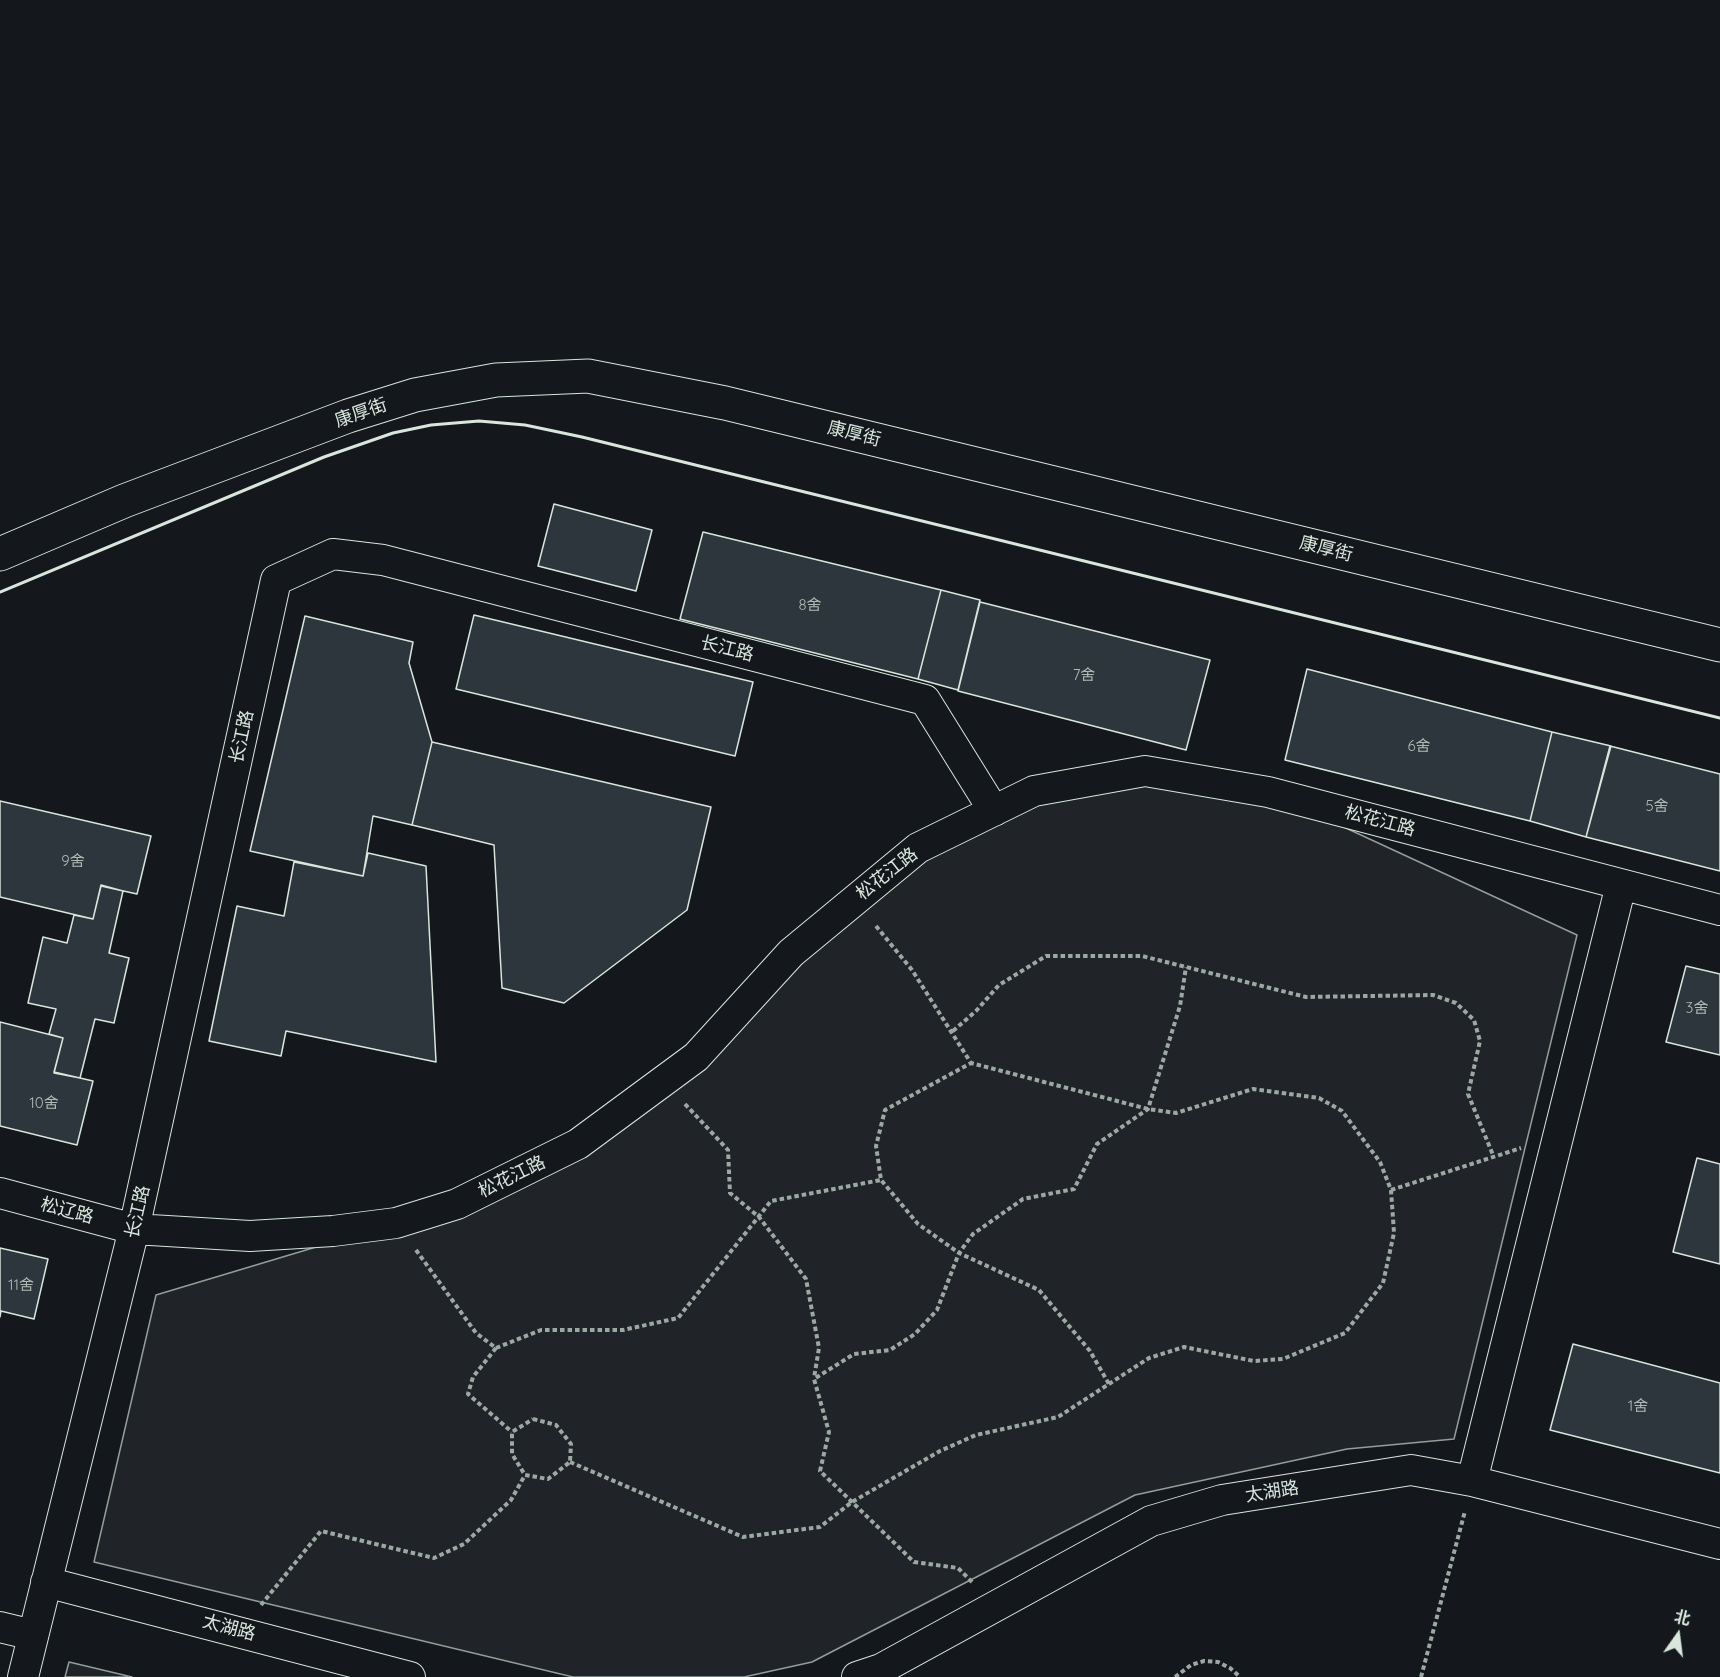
<!DOCTYPE html>
<html>
<head>
<meta charset="utf-8">
<style>
  body { margin:0 }
  #map { position:relative; width:1720px; height:1677px; overflow:hidden; background:#14181c; font-family:Quicksand,"Noto Sans SC",sans-serif }
  canvas { display:block }
  .north { position:absolute; left:1648px; top:1605px; width:60px; height:60px; -webkit-text-stroke:4px #14181c; paint-order:stroke; rotate:14deg; font-size:16px; font-weight:700; line-height:24px; text-align:center; color:#d8e6dc }
  .north::after { content:''; display:block; margin:auto; width:21px; height:27px; background:#d8e6dc; clip-path:polygon(50% 0,100% 100%,50% 72%,0 100%) }
</style>
</head>
<body>
<div id="map">
<canvas width="1720" height="1677"></canvas>
<div class="north">北</div>
</div>
<script>
const ctx = document.querySelector('canvas').getContext('2d');
ctx.lineJoin = 'round';
function fillPath(path, color) { ctx.fillStyle = color; ctx.fill(path, 'evenodd'); }
const toPath = rows => new Path2D(rows.map(r => 'M' + r).join(''));
function stroke(path, color, width, dash) { ctx.strokeStyle = color; ctx.lineWidth = width; ctx.lineCap = dash ? 'butt' : 'round'; ctx.setLineDash(dash || []); ctx.stroke(path); }
function write(font, color, halo, rows, align = 'center') {
  ctx.font = font + ' Quicksand,"Noto Sans SC",sans-serif'; ctx.lineWidth = 4.5; ctx.setLineDash([]); ctx.textBaseline = 'middle'; ctx.strokeStyle = halo; ctx.fillStyle = color; for (const [text, x, y, turn = 0] of rows) {
    ctx.save(); ctx.translate(x, y); ctx.rotate((+turn || 0) * Math.PI / 180); ctx.textAlign = isNaN(turn) ? turn : align; if (halo) ctx.strokeText(text, 0, 0); ctx.fillText(text, 0, 0); ctx.restore();
  }
}
const green = toPath([
  [1145,771,1268,792,1577,935,1454,1439,1347,1449,1135,1495,812,1662,744,1677,573,1677,94,1562,156,1295,396,1223,578,1144,854,900,1034,791,1145,771],
  [69,1662,132,1677,65,1677,69,1662]
]);
fillPath(green, '#202428');
stroke(green, '#939e99', 1.5);
const building = toPath([
  [554,504,652,530,636,591,538,566,554,504],
  [703,532,941,590,918,679,680,619,703,532],
  [941,590,980,600,958,690,918,679,941,590],
  [980,602,1210,660,1186,750,958,691,980,602],
  [474,615,753,682,735,756,456,689,474,615],
  [305,616,413,642,409,663,432,742,412,825,373,816,363,876,250,851,305,616],
  [1307,669,1552,732,1530,821,1285,760,1307,669],
  [1552,732,1611,746,1586,837,1530,821,1552,732],
  [432,742,711,807,687,910,564,1003,502,988,494,845,412,825,432,742],
  [1610,746,1720,774,1720,871,1586,837,1610,746],
  [0,801,151,836,137,894,101,886,93,919,0,897,0,801],
  [368,853,426,866,436,1062,286,1031,281,1056,209,1041,237,906,284,916,294,862,363,876,368,853],
  [101,885,123,891,109,953,129,958,114,1023,95,1019,80,1078,54,1073,63,1038,49,1034,56,1009,28,1003,43,937,67,943,74,915,93,919,101,885],
  [1686,966,1720,974,1720,1055,1666,1042,1686,966],
  [0,1022,63,1038,54,1072,93,1081,77,1145,0,1126,0,1022],
  [1697,1158,1720,1164,1720,1264,1673,1252,1697,1158],
  [0,1248,48,1259,34,1319,1,1311,0,1317,0,1248],
  [1573,1344,1720,1383,1720,1473,1550,1430,1573,1344]
]);
fillPath(building, '#2c363c');
stroke(building, '#d8e6dc', 1.5);
const street = toPath([
  [0,1193,134,1229,250,1236,333,1231,396,1223,457,1204,578,1144,696,1057,791,953,918,848,1034,791,1145,771,1268,792,1720,910],
  [1472,1481,1621,885],
  [46,1582,410,1677],
  [0,1627,33,1635],
  [23,1677,134,1229,276,580,333,554,383,560,925,700,994,811],
  [857,1677,881,1669,1151,1521,1222,1500,1411,1470,1472,1481,1720,1544]
]);
const secondary = toPath([
  [0,554,124,501,348,416,415,395,496,380,588,376,725,403,1720,645]
]);
stroke(street, '#d8e6dc', 32);
stroke(secondary, '#d8e6dc', 35);
stroke(toPath([
  [876,926,912,970,971,1063,885,1110,876,1146,881,1180,918,1224,959,1253,1039,1290,1090,1351,1109,1384],
  [953,1031,976,1011,999,985,1046,956,1142,956,1306,997,1433,995,1456,1003,1474,1020,1480,1041,1468,1094,1493,1155],
  [685,1104,728,1150,730,1193,759,1217,806,1279,819,1348,814,1378],
  [1391,1190,1521,1148],
  [416,1250,476,1333,496,1348,473,1377,468,1394,512,1432],
  [496,1348,541,1330,623,1330,678,1318,771,1201,881,1180],
  [533,1419,556,1425,571,1444,570,1462,548,1479,525,1475,512,1454,512,1432,533,1419],
  [570,1462,743,1537,820,1527,852,1502,940,1451,976,1435,1058,1417,1149,1358,1184,1347,1254,1361,1283,1359,1345,1333,1383,1283,1394,1233,1391,1190,1380,1162,1342,1111,1319,1098,1253,1089,1176,1113,1148,1109,971,1063],
  [972,1582,958,1568,914,1562,820,1471,829,1432,814,1379,854,1354,890,1350,915,1334,937,1310,959,1253,973,1234,1023,1199,1074,1189,1097,1144,1148,1109,1180,1006,1186,967],
  [261,1605,321,1531,434,1558,464,1544,511,1500,525,1475],
  [1175,1677,1191,1665,1204,1661,1218,1662,1230,1668,1240,1677],
  [1421,1677,1465,1511]
]), '#9da8a2', 4, [4.5, 3]);
stroke(street, '#14181c', 30);
stroke(secondary, '#14181c', 33);
stroke(toPath([
  [0,592,324,457,393,433,431,425,479,421,525,425,582,437,1720,718]
]), '#d8e6dc', 3);
write('15px', '#adbab4', null, [
  ["8舍",810,605],
  ["7舍",1084,675],
  ["6舍",1419,746],
  ["5舍",1657,806],
  ["9舍",73,861],
  ["3舍",1697,1008],
  ["10舍",44,1103],
  ["11舍",21,1285],
  ["1舍",1638,1406]
]);
write('18px', '#d8e6dc', '#14181c', [
  ["康厚街",361,413,-19],
  ["康厚街",854,434,14],
  ["康厚街",1326,549,14],
  ["长江路",727,649,14],
  ["长江路",242,737,-78],
  ["松花江路",1380,821,15],
  ["松花江路",887,874,-38],
  ["松花江路",512,1177,-26],
  ["松辽路",67,1211,15],
  ["长江路",138,1212,-77],
  ["太湖路",1272,1492,-9],
  ["太湖路",229,1628,15]
]);
</script>
</body>
</html>
